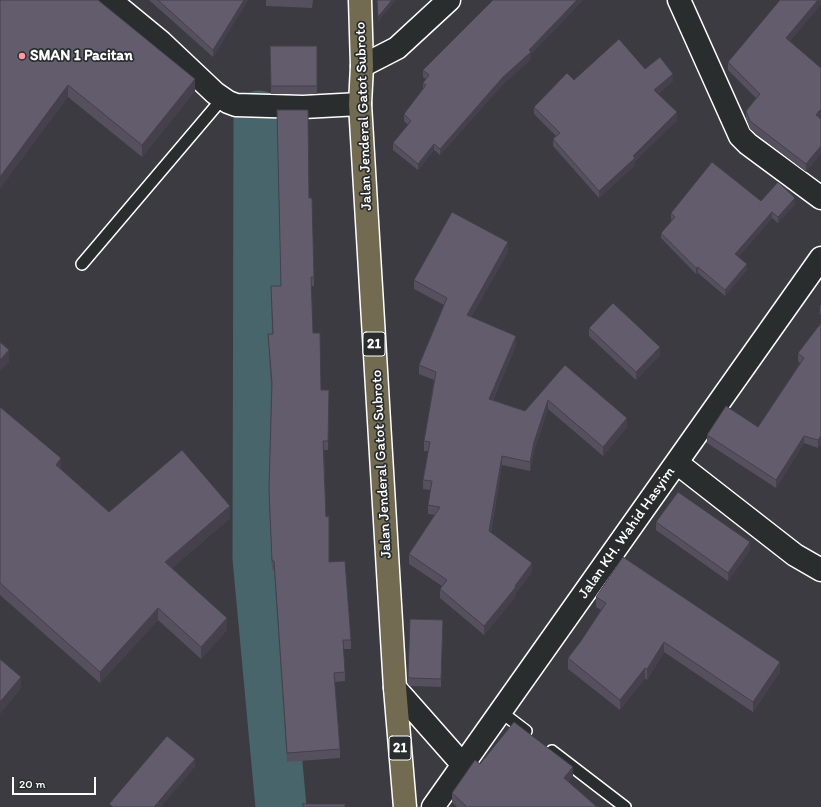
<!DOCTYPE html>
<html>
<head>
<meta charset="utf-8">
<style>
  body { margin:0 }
  #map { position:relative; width:821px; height:807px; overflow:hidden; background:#3b3b41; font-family:Itim,sans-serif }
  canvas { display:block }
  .scale { position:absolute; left:12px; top:777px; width:84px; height:18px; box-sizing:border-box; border:2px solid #fff; border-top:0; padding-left:5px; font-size:12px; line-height:14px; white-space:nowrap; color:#fff; -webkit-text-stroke:3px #2a2d2e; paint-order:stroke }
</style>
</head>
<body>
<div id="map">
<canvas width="821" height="807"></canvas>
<div class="scale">20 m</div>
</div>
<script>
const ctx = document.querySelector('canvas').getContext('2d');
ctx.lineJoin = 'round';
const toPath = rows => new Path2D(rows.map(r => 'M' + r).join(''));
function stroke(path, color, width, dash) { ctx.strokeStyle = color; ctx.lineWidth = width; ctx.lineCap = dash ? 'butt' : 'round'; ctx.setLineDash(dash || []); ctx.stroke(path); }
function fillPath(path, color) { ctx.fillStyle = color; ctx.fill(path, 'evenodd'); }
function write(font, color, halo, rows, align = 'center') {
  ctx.font = font + ' Itim,sans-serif'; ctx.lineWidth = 3.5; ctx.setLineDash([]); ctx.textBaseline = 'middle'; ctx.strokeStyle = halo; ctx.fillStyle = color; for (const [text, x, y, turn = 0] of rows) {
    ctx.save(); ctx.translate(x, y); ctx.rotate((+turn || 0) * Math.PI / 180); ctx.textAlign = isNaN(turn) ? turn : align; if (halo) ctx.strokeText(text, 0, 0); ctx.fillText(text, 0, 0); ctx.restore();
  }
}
stroke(toPath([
  [259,116,258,558,281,807]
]), '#48656c', 51);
const lane = toPath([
  [82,264,222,99],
  [501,712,526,731],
  [552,751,625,807]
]);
const street = toPath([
  [110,0,161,42,215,93,228,102,236,105,303,107,360,104],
  [679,0,740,136,748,144,821,198],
  [362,66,397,48,449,0],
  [677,463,795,555,821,570]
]);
const secondary = toPath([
  [395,688,463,765],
  [433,807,821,258]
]);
const highway = toPath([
  [360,0,362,66,360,104,395,688,405,807]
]);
stroke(lane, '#fff', 14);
stroke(street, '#fff', 25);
stroke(secondary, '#fff', 25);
stroke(highway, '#fff', 25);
stroke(lane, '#2a2d2e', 11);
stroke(street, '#2a2d2e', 22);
stroke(secondary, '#2a2d2e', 22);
stroke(highway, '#726b52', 22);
fillPath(toPath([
  [0,0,195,91,142,157,68,97],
  [149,0,248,0,213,57],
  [266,0,313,0,312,8,266,6],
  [583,0,531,54,531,59,503,84,440,155,434,150,418,170,393,150,393,143,408,125,404,121,404,114,423,89,423,83,426,79,423,77,423,70],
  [821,0,821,4,790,41,820,118,806,172,750,129,746,118,746,111,756,98,728,70,728,62],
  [270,46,317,46,317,94,271,94],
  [645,69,673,81,658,94,677,120,635,161,635,165,599,198,553,146,553,139,556,136,534,114,534,107,574,80],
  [309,198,314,277,314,286,311,286,313,333,321,390,329,390,328,450,324,450,326,517,329,562,351,640,351,649,343,649,345,672,345,681,335,682,340,749,340,758,287,762,274,570,272,570,269,498,271,390,268,334,272,334,271,286,281,286],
  [761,201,795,204,778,223,772,218,738,257,747,270,725,296,698,273,696,274,661,238,661,233,672,220,671,219,671,213],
  [508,252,471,317,516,345,493,400,525,411,565,365,627,427,603,456,548,409,534,451,530,471,502,465,491,532,532,572,516,593,516,596,484,635,440,598,440,589,442,586,409,564,409,554,435,515,428,514,428,505,431,490,423,489,423,480,428,451,424,451,424,441,434,380,419,374,419,365,444,305,414,289,414,280],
  [821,305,821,315,820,314,820,306],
  [821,323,818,448,804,443,776,488,707,443,707,435,758,427,800,363,798,361,798,353],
  [589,328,660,355,636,380,589,336],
  [0,407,61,469,109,512,230,518,172,568,227,630,201,659,158,620,100,683,0,595],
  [656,522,750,550,728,581,656,530],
  [596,597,780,672,753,712,664,652,647,680,645,678,620,710,568,669,568,658,581,641,601,610,596,607],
  [410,619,443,620,441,687,410,686,408,684],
  [480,764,573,776,568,782,597,807,457,807,452,802,452,793]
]), '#554f5e');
fillPath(toPath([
  [244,0,248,0,213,57,213,50],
  [392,0,396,0,378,22,378,17],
  [577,0,583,0,531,54,531,59,503,84,440,155,440,149,503,77,529,50],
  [818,0,821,0,821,4,786,46,786,38],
  [673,74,673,81,654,97,654,90],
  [195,79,195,91,142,157,142,145],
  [68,85,68,97,0,189,0,177],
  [821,109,821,117,816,122,816,115],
  [677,112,677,120,635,161,635,165,599,198,599,191,633,156],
  [434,144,434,150,418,170,418,164],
  [821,146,821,154,806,172,806,164],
  [795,198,795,204,778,223,778,217],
  [772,212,772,218,735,260,735,254],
  [508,242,508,252,467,324,467,315],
  [747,264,747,270,725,296,725,290],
  [698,267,698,273,696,274,696,268],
  [516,336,516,345,489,408,489,399],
  [660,347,660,355,636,380,636,372],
  [9,350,9,362,0,371,0,360],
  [548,400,548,409,534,451,530,471,530,462,534,442],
  [627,418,627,427,603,456,603,447],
  [804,436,804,443,776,488,776,480],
  [821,436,821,444,818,448,818,440],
  [502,456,502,465,489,540,489,531],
  [61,458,61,470,56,465],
  [230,506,230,518,165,574,165,562],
  [750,542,750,550,728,581,728,573],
  [532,563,532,572,516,593,516,596,484,635,484,626],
  [158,608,158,620,100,683,100,672],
  [227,618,227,630,201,659,201,647],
  [664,642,664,652,647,680,647,669],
  [780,662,780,672,753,712,753,702],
  [645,668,645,678,620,710,620,700],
  [21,677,21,689,0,714,0,702],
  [195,759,195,767,161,807,154,807],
  [573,767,573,776,564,787,564,778]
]), '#45404c');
const building = toPath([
  [0,0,98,0,195,79,142,145,68,85,0,177,0,0],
  [158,0,244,0,213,50,158,0],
  [377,0,392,0,378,17,377,0],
  [493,0,577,0,529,50,531,52,503,77,440,149,434,144,418,164,393,143,411,121,404,114,426,85,423,83,429,75,423,70,493,0],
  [780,0,818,0,786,38,821,68,821,109,816,115,821,119,821,146,806,164,750,121,746,111,760,94,728,62,780,0],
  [619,39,645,69,660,57,673,74,654,90,677,112,633,156,635,158,599,191,553,139,560,133,534,107,567,73,574,80,619,39],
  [270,46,317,46,317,86,271,86,270,46],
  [277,110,308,110,309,198,312,198,314,277,311,277,313,333,320,333,321,390,329,390,328,441,323,441,326,517,329,516,329,562,345,561,351,640,343,640,345,672,334,673,340,749,287,753,274,561,272,561,269,489,272,383,268,334,273,334,271,286,281,286,277,110],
  [712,162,761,201,778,182,795,198,778,217,772,212,735,254,747,264,725,290,698,267,696,268,661,233,675,217,671,213,712,162],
  [452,212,508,242,467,315,516,336,489,399,525,411,565,365,627,418,603,447,548,400,534,442,530,462,502,456,489,531,532,563,515,586,516,587,484,626,440,589,447,580,409,554,440,507,428,505,432,481,423,480,430,442,424,441,436,372,419,365,447,298,414,280,452,212],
  [613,303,660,347,636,372,589,328,613,303],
  [821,323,821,436,818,440,804,436,776,480,707,435,726,406,758,427,804,358,798,353,821,323],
  [0,342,9,350,0,360,0,342],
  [0,407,61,458,56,465,109,512,182,450,230,506,165,562,227,618,201,647,158,608,100,672,0,583,0,407],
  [678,492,750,542,728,573,656,522,678,492],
  [623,557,780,662,753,702,664,642,647,669,645,668,620,700,568,658,581,641,606,603,596,597,623,557],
  [410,619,443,620,441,679,410,678,408,676,410,619],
  [0,659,21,677,0,702,0,659],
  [514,722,573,767,564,778,597,807,467,807,452,793,475,760,480,764,514,722],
  [167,736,195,759,154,807,113,807,109,804,167,736],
  [303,804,345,804,345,807,303,807,303,804]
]);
fillPath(building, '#635c6d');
stroke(building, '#45404c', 1);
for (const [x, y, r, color] of [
  [22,56,4,"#ff9aa2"]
]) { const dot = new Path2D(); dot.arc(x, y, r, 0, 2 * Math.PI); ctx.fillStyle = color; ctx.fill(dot); stroke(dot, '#2a2d2e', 1.5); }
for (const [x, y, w] of [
  [374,344,22],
  [400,748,22]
]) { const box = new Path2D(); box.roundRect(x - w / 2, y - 12, w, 24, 3); ctx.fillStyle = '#2a2d2e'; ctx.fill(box); stroke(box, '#fff', 1); }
write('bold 14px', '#fff', null, [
  ["21",374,344],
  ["21",400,748]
]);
write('bold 15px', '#fff', '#2a2d2e', [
  ["SMAN 1 Pacitan",30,56]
], 'left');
write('15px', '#fff', '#2a2d2e', [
  ["Jalan Jenderal Gatot Subroto",364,116,-92],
  ["Jalan Jenderal Gatot Subroto",382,464,-93],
  ["Jalan KH. Wahid Hasyim",627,533,-55]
]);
</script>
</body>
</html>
